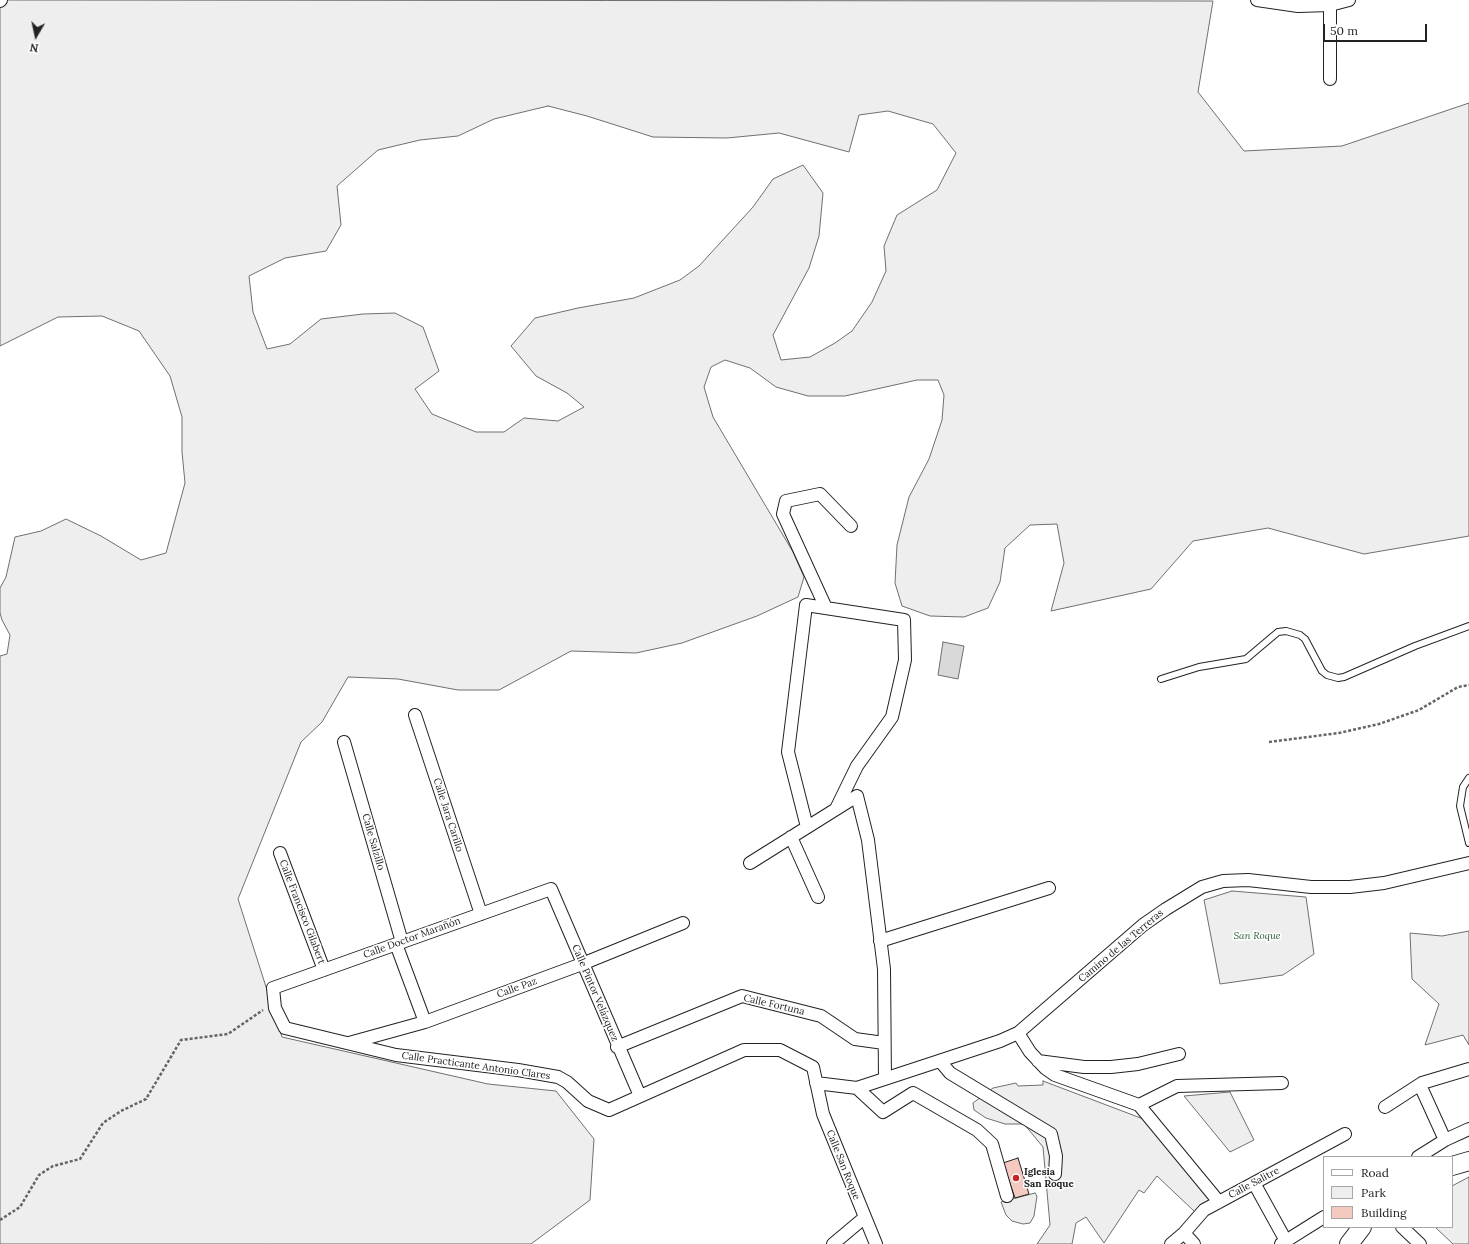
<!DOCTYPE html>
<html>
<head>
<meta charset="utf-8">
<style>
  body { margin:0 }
  #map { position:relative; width:1469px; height:1244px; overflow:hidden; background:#fff; font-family:Lora,serif }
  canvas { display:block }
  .legend { position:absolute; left:1323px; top:1156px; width:130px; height:72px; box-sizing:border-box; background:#fff; border:1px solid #a7a7a7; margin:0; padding:5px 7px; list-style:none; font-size:12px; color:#222 }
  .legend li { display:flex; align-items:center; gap:8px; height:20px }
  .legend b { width:20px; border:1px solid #a7a7a7 }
  .north { position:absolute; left:16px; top:16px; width:40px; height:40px; -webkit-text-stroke:3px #fff; paint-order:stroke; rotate:189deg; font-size:11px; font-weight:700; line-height:16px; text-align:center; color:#222 }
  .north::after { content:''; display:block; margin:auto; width:14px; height:18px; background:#222; clip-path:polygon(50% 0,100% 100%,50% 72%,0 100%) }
  .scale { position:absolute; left:1323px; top:24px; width:104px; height:18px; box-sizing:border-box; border:2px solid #222; border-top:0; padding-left:5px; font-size:12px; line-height:14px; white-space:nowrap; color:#222; -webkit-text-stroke:3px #fff; paint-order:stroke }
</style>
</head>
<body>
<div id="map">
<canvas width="1469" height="1244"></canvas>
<ul class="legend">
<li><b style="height:5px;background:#fff"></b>Road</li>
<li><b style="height:11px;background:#eee"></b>Park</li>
<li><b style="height:11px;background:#f3c9c0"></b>Building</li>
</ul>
<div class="north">N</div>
<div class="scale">50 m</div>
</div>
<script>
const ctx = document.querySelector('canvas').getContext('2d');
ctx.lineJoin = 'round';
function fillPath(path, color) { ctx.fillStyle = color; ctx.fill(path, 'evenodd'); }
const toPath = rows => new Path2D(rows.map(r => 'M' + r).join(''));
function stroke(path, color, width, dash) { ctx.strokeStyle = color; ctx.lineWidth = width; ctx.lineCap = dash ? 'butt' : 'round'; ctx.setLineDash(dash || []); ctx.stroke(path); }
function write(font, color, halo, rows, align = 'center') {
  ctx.font = font + ' Lora,serif'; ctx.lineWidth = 3; ctx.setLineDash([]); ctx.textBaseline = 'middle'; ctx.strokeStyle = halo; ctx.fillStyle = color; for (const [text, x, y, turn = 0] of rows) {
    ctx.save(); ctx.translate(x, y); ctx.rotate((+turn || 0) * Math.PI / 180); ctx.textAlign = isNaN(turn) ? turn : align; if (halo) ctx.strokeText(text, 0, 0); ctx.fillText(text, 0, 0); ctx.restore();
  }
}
const green = toPath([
  [0,0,1213,1,1198,92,1244,151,1342,146,1469,103,1469,536,1364,554,1268,528,1193,541,1151,589,1051,611,1064,563,1057,524,1030,525,1005,548,1000,582,988,608,964,617,930,616,902,606,895,583,897,545,909,497,929,459,942,420,944,395,938,380,917,380,845,396,808,396,776,387,750,368,725,360,711,367,704,387,713,417,793,552,804,577,798,597,757,616,682,643,636,653,571,651,499,690,458,690,398,679,348,677,322,722,301,742,238,899,282,1037,488,1084,556,1091,594,1139,590,1200,531,1244,0,1244,0,656,7,654,10,635,2,620,0,613,0,588,6,577,15,537,41,531,66,519,101,536,141,560,166,553,185,483,182,452,182,417,170,376,139,331,102,316,58,317,0,346,0,0],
  [548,106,587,116,653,137,727,138,779,133,849,152,859,115,888,111,933,124,956,153,937,190,897,215,884,246,886,271,872,302,852,331,835,343,810,357,781,360,773,335,809,268,819,236,823,193,803,165,773,179,753,207,699,266,680,280,634,298,578,308,535,318,511,346,536,376,567,393,584,407,558,421,524,418,504,432,476,432,432,414,415,389,439,371,423,327,395,313,363,314,321,319,290,344,267,349,253,312,249,276,285,258,326,251,341,225,337,186,378,150,420,140,458,136,494,119,548,106],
  [1232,891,1306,897,1314,954,1283,975,1220,984,1204,900,1232,891],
  [1469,931,1469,1045,1463,1035,1425,1045,1439,1004,1412,979,1410,933,1442,936,1469,931],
  [1043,1081,1146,1120,1208,1196,1210,1202,1195,1212,1157,1176,1144,1193,1139,1190,1104,1243,1086,1217,1076,1223,1072,1244,1037,1244,1050,1225,1043,1147,1024,1124,1005,1124,986,1118,974,1110,973,1103,993,1088,1016,1083,1018,1086,1043,1085,1043,1081],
  [1230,1092,1254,1140,1230,1152,1184,1096,1230,1092],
  [1469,1177,1469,1244,1453,1244,1435,1227,1452,1227,1452,1186,1469,1177],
  [1035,1193,1037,1196,1034,1216,1030,1223,1023,1224,1012,1221,1006,1215,1001,1202,1035,1193]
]);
fillPath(green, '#eee');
stroke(green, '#6f6f6f', 1);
const water = toPath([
  [943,642,964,646,958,679,938,675,943,642]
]);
fillPath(water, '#d9d9d9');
stroke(water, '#6f6f6f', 1);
const building = toPath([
  [1018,1158,1029,1194,1015,1198,1003,1163,1018,1158]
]);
fillPath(building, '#f3c9c0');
stroke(building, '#222', 1);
const lane = toPath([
  [1161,679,1199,667,1246,659,1272,637,1278,632,1286,631,1300,635,1305,639,1322,671,1327,675,1338,678,1344,677,1415,646,1469,626],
  [1469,778,1463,787,1460,806,1469,843]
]);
const street = toPath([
  [1257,0,1298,6,1330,5,1349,0],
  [0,1,1,0],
  [1330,5,1330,79],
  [826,608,783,514,786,501,820,494,851,526],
  [415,715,481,914],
  [344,742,402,942],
  [807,827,788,752,806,605,904,620,905,660,892,717,857,766,836,809],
  [791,837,818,897],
  [280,853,324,970],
  [750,863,857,796,868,840,884,969,885,1079],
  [880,941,1049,888],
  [396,944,425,1022],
  [1018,1033,1030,1052,1045,1068,1055,1075,1139,1105],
  [349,1043,425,1022,582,964,683,923],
  [617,1047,742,996,821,1016,855,1039,884,1043],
  [940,1061,950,1073,1051,1134,1056,1156,1055,1174],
  [1038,1061,1084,1067,1111,1067,1138,1064,1179,1054],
  [816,1083,857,1088,1000,1041,1018,1033,1143,925,1166,909,1202,887,1223,881,1248,880,1311,887,1350,887,1384,883,1469,863],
  [1420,1085,1445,1140],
  [857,1088,883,1112,913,1093,977,1130,992,1144,1007,1196],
  [640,1096,551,889,273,988,275,1008,285,1028,396,1055,518,1070,558,1077,567,1082,588,1101,609,1110,744,1050,780,1050,813,1067,823,1114,876,1244],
  [1139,1105,1177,1086,1282,1083],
  [1139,1105,1219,1202],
  [1385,1107,1422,1083,1469,1069],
  [1418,1157,1445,1140,1469,1129],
  [1254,1183,1286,1241],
  [1402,1227,1420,1244],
  [1184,1233,1194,1244],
  [833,1244,864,1218],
  [1171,1244,1184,1233,1204,1210,1345,1134],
  [1281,1244,1324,1217]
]);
const secondary = toPath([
  [1452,1166,1469,1161],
  [1349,1244,1362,1227]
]);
stroke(lane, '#222', 8);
stroke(street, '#222', 14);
stroke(secondary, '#222', 20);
stroke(toPath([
  [1269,742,1339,733,1379,724,1419,710,1458,687,1469,685],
  [0,1220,20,1207,39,1175,53,1166,80,1159,103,1123,121,1111,146,1099,181,1040,228,1034,263,1010]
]), '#646464', 2.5, [3, 2]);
stroke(lane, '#fff', 6);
stroke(street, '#fff', 12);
stroke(secondary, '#fff', 18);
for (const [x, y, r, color] of [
  [1016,1178,4,"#c62828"]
]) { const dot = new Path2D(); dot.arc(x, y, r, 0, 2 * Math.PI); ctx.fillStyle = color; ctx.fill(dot); stroke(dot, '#fff', 1.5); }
write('10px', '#222', '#fff', [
  ["Calle Jara Carillo",448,815,72],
  ["Calle Salzillo",373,842,74],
  ["Calle Francisco Gilabert",302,912,69],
  ["Calle Doctor Marañón",412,938,-20],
  ["Camino de las Terreras",1121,946,-40],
  ["Calle Paz",517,988,-20],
  ["Calle Pintor Velázquez",595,993,67],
  ["Calle Fortuna",774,1005,13],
  ["Calle Practicante Antonio Clares",476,1066,8],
  ["Calle San Roque",843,1165,68],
  ["Calle Salitre",1254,1183,-28]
]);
write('italic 10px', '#2f5e38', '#fff', [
  ["San Roque",1257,936]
]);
write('bold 10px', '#222', '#fff', [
  ["Iglesia",1024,1172],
  ["San Roque",1024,1184]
], 'left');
</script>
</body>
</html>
